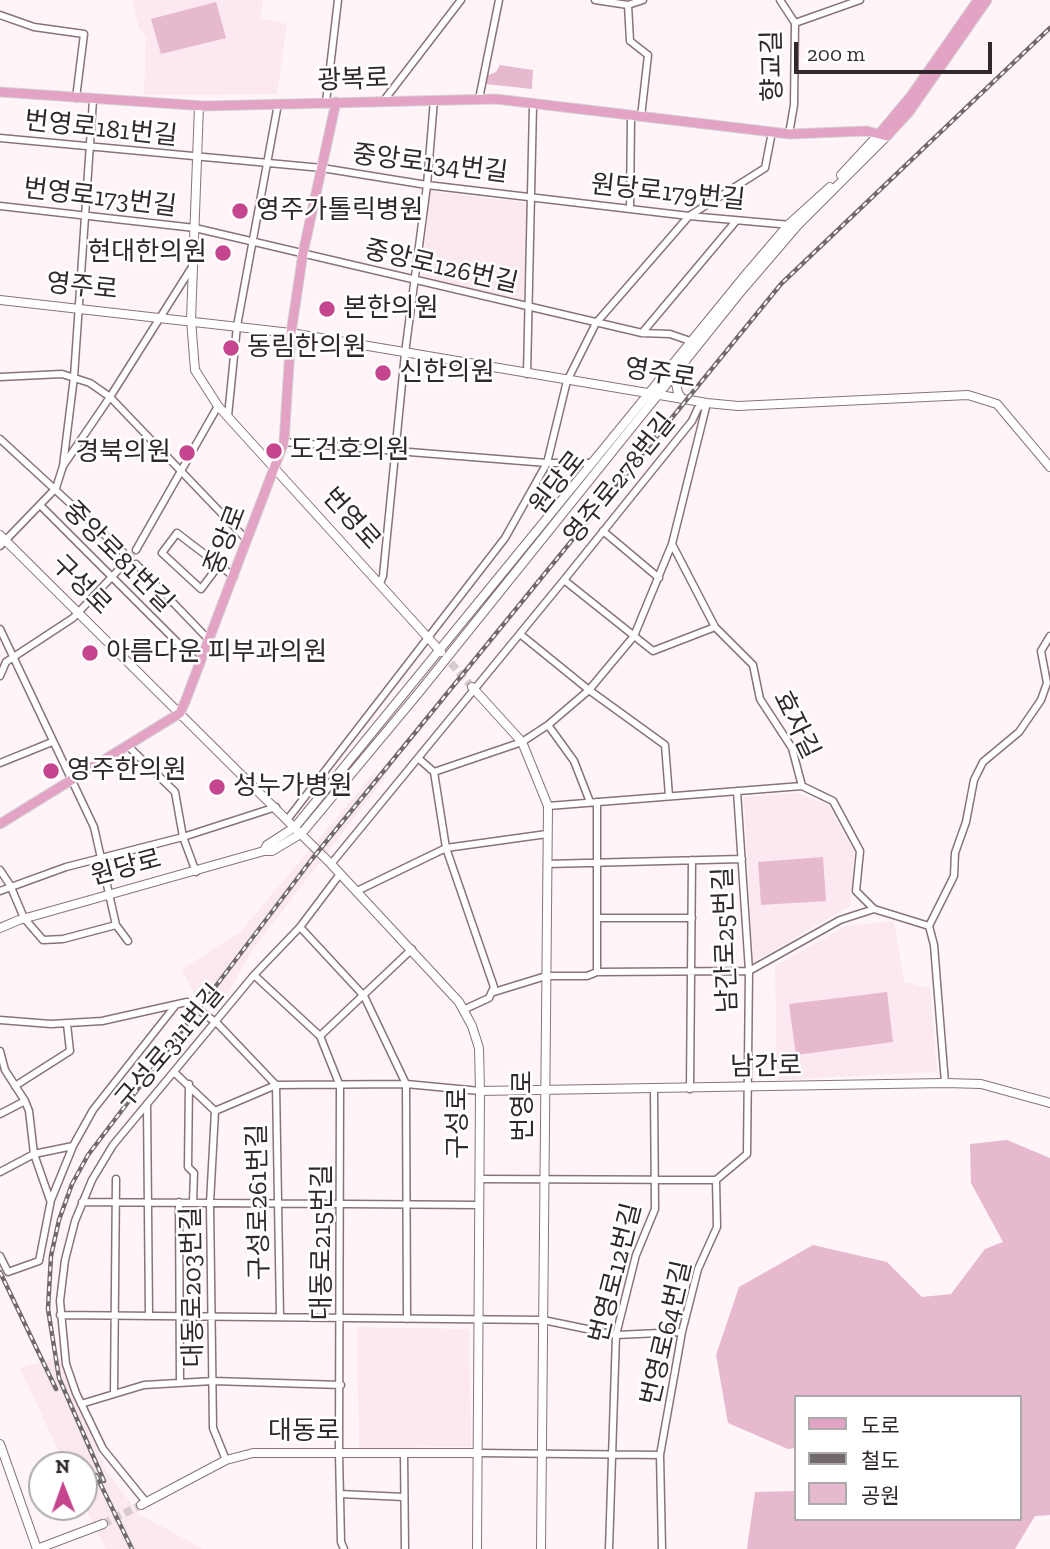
<!DOCTYPE html>
<html>
<head>
<meta charset="utf-8">
<style>
  body { margin:0 }
  #map { position:relative; width:1050px; height:1549px; overflow:hidden; background:#fff5f9; font-family:"Zilla Slab","Noto Sans KR",serif }
  canvas { display:block }
  .legend { position:absolute; left:794px; top:1395px; width:228px; height:126px; box-sizing:border-box; background:#fff; border:2px solid #aca9ab; margin:0; padding:9px 12px; list-style:none; font-size:21px; color:#30282c }
  .legend li { display:flex; align-items:center; gap:14px; height:35px }
  .legend b { width:35px; border:2px solid #aca9ab }
  .north { position:absolute; left:28px; top:1451px; width:70px; height:70px; box-sizing:border-box; background:#fff; border:2px solid #aca9ab; border-radius:50%; rotate:359deg; font-size:19px; font-weight:700; line-height:28px; text-align:center; color:#30282c }
  .north::after { content:''; display:block; margin:auto; width:24px; height:32px; background:#c6458f; clip-path:polygon(50% 0,100% 100%,50% 72%,0 100%) }
  .scale { position:absolute; left:794px; top:42px; width:198px; height:32px; box-sizing:border-box; border:4px solid #30282c; border-top:0; padding-left:9px; font-size:21px; line-height:24px; white-space:nowrap; color:#30282c; -webkit-text-stroke:5px #fff; paint-order:stroke }
</style>
</head>
<body>
<div id="map">
<canvas width="1050" height="1549"></canvas>
<ul class="legend">
<li><b style="height:9px;background:#e2a3c4"></b>도로</li>
<li><b style="height:9px;background:#71696d"></b>철도</li>
<li><b style="height:19px;background:#e7b9ce"></b>공원</li>
</ul>
<div class="north">N</div>
<div class="scale">200 m</div>
</div>
<script>
const ctx = document.querySelector('canvas').getContext('2d');
ctx.lineJoin = 'round';
function fillPath(path, color) { ctx.fillStyle = color; ctx.fill(path, 'evenodd'); }
const toPath = rows => new Path2D(rows.map(r => 'M' + r).join(''));
function stroke(path, color, width, dash) { ctx.strokeStyle = color; ctx.lineWidth = width; ctx.lineCap = dash ? 'butt' : 'round'; ctx.setLineDash(dash || []); ctx.stroke(path); }
function write(font, color, halo, rows, align = 'center') {
  ctx.font = font + ' "Zilla Slab","Noto Sans KR",serif'; ctx.lineWidth = 5; ctx.setLineDash([]); ctx.textBaseline = 'middle'; ctx.strokeStyle = halo; ctx.fillStyle = color; for (const [text, x, y, turn = 0] of rows) {
    ctx.save(); ctx.translate(x, y); ctx.rotate((+turn || 0) * Math.PI / 180); ctx.textAlign = isNaN(turn) ? turn : align; if (halo) ctx.strokeText(text, 0, 0); ctx.fillText(text, 0, 0); ctx.restore();
  }
}
fillPath(toPath([
  [132,0,263,0,260,18,287,24,277,94,144,95,146,36,139,29],
  [430,191,529,203,523,300,422,277],
  [374,773,385,778,256,945,216,1012,198,999,181,970,241,931],
  [798,793,828,805,854,852,850,906,753,962,744,797],
  [894,921,904,982,930,988,937,1072,777,1080,775,966,846,926],
  [357,1327,469,1329,471,1447,359,1448],
  [64,1355,81,1414,107,1472,140,1515,204,1549,106,1549,84,1505,84,1465,65,1465,20,1368]
]), '#fce8f1');
fillPath(toPath([
  [216,2,226,38,161,54,151,19],
  [500,65,533,70,532,89,486,84,488,75,496,72],
  [823,857,826,901,761,905,758,862],
  [887,992,893,1042,796,1055,789,1004],
  [1007,1140,1050,1158,1050,1515,1035,1516,1015,1549,747,1549,755,1492,796,1491,796,1519,1020,1519,1020,1397,796,1397,796,1448,788,1449,728,1423,716,1355,739,1287,813,1245,887,1262,922,1297,951,1294,985,1249,1003,1242,971,1183,970,1144]
]), '#e7b9ce');
stroke(toPath([
  [123,565,136,550]
]), '#d6ccd0', 6, [6, 3]);
stroke(toPath([
  [443,654,472,687],
  [103,1524,141,1505]
]), '#d6ccd0', 8, [8, 4]);
const street = toPath([
  [595,0,628,5,643,0],
  [780,0,795,23,794,105,789,134],
  [628,5,630,41,648,55,641,117],
  [0,15,34,27,84,34,76,98],
  [795,23,860,0],
  [385,99,461,0],
  [479,99,499,0],
  [326,102,338,0],
  [0,138,322,168,427,185,689,216,791,225],
  [0,206,195,228,642,333,670,334,693,342],
  [630,209,631,116],
  [642,333,736,221],
  [527,374,533,105],
  [0,377,62,374,90,383,110,397,247,540],
  [228,416,237,326,278,104],
  [0,439,123,552],
  [284,442,547,463,591,463],
  [63,466,74,377,93,100],
  [40,505,200,665],
  [603,531,659,578],
  [672,544,715,627,753,665,760,699,792,748,802,786,833,801,860,851,856,891,874,909,929,926,934,945,945,1083],
  [0,546,56,488,63,466,110,397,192,267],
  [136,550,218,406],
  [136,564,209,640],
  [219,565,201,589,162,553,177,533,190,543,219,565,234,577],
  [564,580,653,651,715,627],
  [380,583,383,576,405,353,427,185,434,100],
  [0,629,94,827,116,925,128,941],
  [520,634,589,690,665,745,669,796],
  [0,676,6,662,73,618,123,565],
  [548,725,574,761,590,802],
  [128,746,175,792,183,837,196,872],
  [418,758,434,772,446,848,494,987,489,998,463,1010],
  [0,763,52,742],
  [434,772,522,742,548,725,589,690,634,636,672,544,707,403],
  [597,802,597,972],
  [548,806,802,786],
  [287,820,505,538,547,463,567,381,596,323,689,216,765,168,772,132],
  [331,864,564,580,692,421,698,408,707,403],
  [547,864,742,859],
  [0,870,10,885,24,918,43,940,63,939,116,925],
  [0,891,66,867,183,837,276,807],
  [357,891,446,848,547,834],
  [597,918,692,918],
  [929,926,954,876,955,853,966,822,974,780,983,762,1019,732,1041,700,1047,683,1041,651,1050,636],
  [300,927,364,996,406,1084,407,1319],
  [254,975,320,1036,340,1086,339,1453,341,1542,344,1549],
  [494,992,546,976,587,976,597,972,749,971,840,920,874,909],
  [0,1020,51,1024,102,1021,187,1002,217,1023,276,1085,280,1317],
  [320,1036,412,949],
  [0,1051,5,1070,25,1101],
  [175,1073,215,1111],
  [189,1084,188,1167,194,1173,193,1203],
  [15,1086,70,1051,67,1024],
  [690,1089,692,860],
  [147,1104,149,1316],
  [215,1111,210,1203,213,1428,226,1460],
  [215,1111,276,1085,406,1084,480,1091],
  [0,1114,25,1101,29,1111,34,1154,50,1200],
  [0,1172,34,1154,73,1146],
  [480,1179,716,1180],
  [82,1202,479,1205],
  [179,1202,180,1382],
  [0,1256,8,1272,39,1261,51,1200,73,1146,93,1110,175,1006],
  [60,1315,543,1320,616,1335,682,1332],
  [114,1394,116,1179],
  [81,1404,144,1385,213,1381,341,1385],
  [404,1453,405,1549],
  [478,1453,660,1455],
  [340,1494,404,1497],
  [146,1502,103,1449,76,1393,66,1364,60,1301,65,1260,75,1221,92,1180,113,1145,254,975,300,927,340,874],
  [609,1549,616,1335,636,1255,655,1209,654,1090],
  [662,1549,660,1455,682,1332,698,1269,717,1227,716,1180,747,1154,749,971,737,791]
]);
const secondary = toPath([
  [199,106,191,320,195,370,218,406,441,652],
  [841,175,880,133],
  [0,300,291,333,707,403,738,406,968,395,997,404,1050,467],
  [674,374,678,393,683,400],
  [0,535,331,864,459,1002,472,1026,479,1048,480,1091,477,1549],
  [472,687,522,742,548,806,541,1549],
  [264,851,267,845,295,827,747,273,788,225,830,187],
  [0,928,19,920,264,851,272,851,302,833,421,690,738,295,798,225,887,136],
  [480,1091,945,1083,981,1084,1050,1103],
  [0,1444,37,1549],
  [141,1505,226,1460,253,1453,478,1453],
  [37,1549,103,1524]
]);
const primary = toPath([
  [0,92,205,106,496,99,789,134,867,131,887,136,909,112,987,0],
  [880,133,911,96,978,0],
  [0,824,180,713,185,702,284,442,291,333,303,253,336,102]
]);
stroke(street, '#88737c', 9);
stroke(secondary, '#88737c', 10);
stroke(primary, '#d6d4d5', 11);
stroke(street, '#fff', 6);
stroke(secondary, '#fff', 8);
stroke(primary, '#e2a3c4', 9);
const rail = toPath([
  [0,1272,56,1389],
  [96,1475,132,1549],
  [104,1481,59,1378,48,1309,51,1256,59,1220,72,1184,88,1155,312,859,781,284,1050,28]
]);
stroke(rail, '#71696d', 4.5);
stroke(rail, '#fff', 2, [5]);
for (const [x, y, r, color] of [
  [240,211,9,"#c6458f"],
  [223,253,9,"#c6458f"],
  [327,309,9,"#c6458f"],
  [231,348,9,"#c6458f"],
  [383,373,9,"#c6458f"],
  [274,451,9,"#c6458f"],
  [187,453,9,"#c6458f"],
  [90,653,9,"#c6458f"],
  [51,771,9,"#c6458f"],
  [217,787,9,"#c6458f"]
]) { const dot = new Path2D(); dot.arc(x, y, r, 0, 2 * Math.PI); ctx.fillStyle = color; ctx.fill(dot); stroke(dot, '#fff', 2.5); }
write('26px', '#30282c', '#fff', [
  ["향교길",773,66,-91],
  ["광복로",353,80,-2],
  ["번영로181번길",101,129,6],
  ["중앙로134번길",430,164,7],
  ["원당로179번길",668,193,6],
  ["번영로173번길",100,198,7],
  ["중앙로126번길",441,267,13],
  ["영주로",82,287,6],
  ["영주로",660,374,9],
  ["영주로278번길",620,479,-51],
  ["원당로",558,483,-52],
  ["번영로",351,519,48],
  ["중앙로",226,540,-69],
  ["중앙로81번길",118,557,45],
  ["구성로",81,585,45],
  ["효자길",796,725,64],
  ["원당로",126,868,-15],
  ["남간로25번길",726,940,-92],
  ["구성로311번길",170,1047,-50],
  ["남간로",766,1067,-1],
  ["번영로",524,1106,-90],
  ["구성로",459,1123,-90],
  ["구성로261번길",259,1202,-91],
  ["대동로215번길",323,1242,-90],
  ["번영로12번길",616,1273,-76],
  ["대동로203번길",193,1287,-91],
  ["번영로64번길",667,1333,-77],
  ["대동로",304,1432]
]);
write('26px', '#30282c', '#fff', [
  ["영주가톨릭병원",256,211],
  ["현대한의원",207,253,"right"],
  ["본한의원",343,309],
  ["동림한의원",247,348],
  ["신한의원",399,373],
  ["도건호의원",290,451],
  ["경북의원",171,453,"right"],
  ["아름다운 피부과의원",106,653],
  ["영주한의원",67,771],
  ["성누가병원",233,787]
], 'left');
</script>
</body>
</html>
